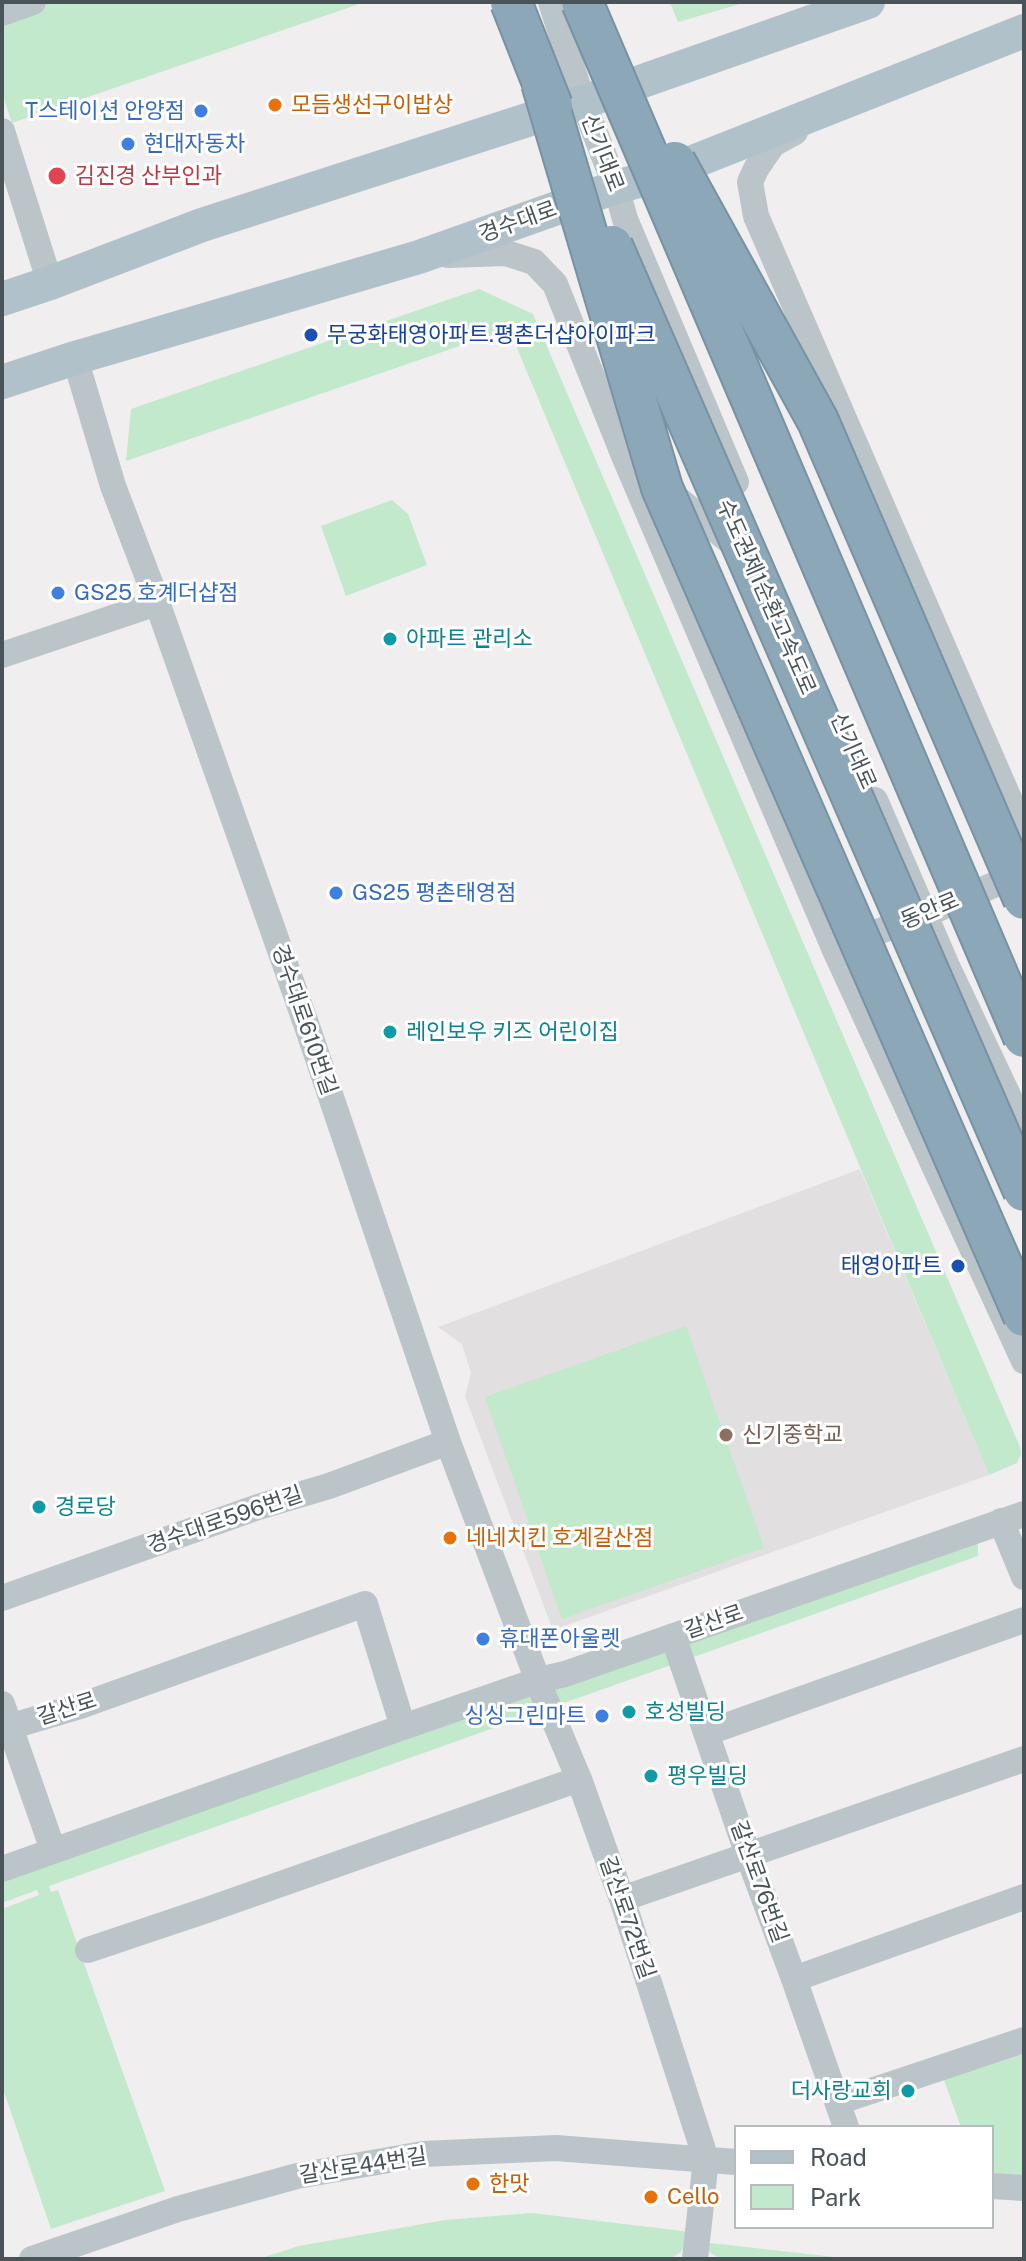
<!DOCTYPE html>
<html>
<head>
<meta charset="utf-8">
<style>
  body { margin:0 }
  #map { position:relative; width:1026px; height:2261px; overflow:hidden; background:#f0eeef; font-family:"Public Sans",sans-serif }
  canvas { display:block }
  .frame { position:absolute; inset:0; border:4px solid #495459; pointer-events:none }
  .legend { position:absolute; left:734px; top:2125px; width:260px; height:104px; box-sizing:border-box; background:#fff; border:2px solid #b6bbbd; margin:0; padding:10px 14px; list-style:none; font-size:24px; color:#495459 }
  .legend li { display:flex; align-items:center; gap:16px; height:40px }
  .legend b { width:40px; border:2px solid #b6bbbd }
</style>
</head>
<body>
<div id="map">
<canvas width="1026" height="2261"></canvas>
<div class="frame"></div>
<ul class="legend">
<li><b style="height:10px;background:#b1c1ca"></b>Road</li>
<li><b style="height:22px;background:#c2e9cb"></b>Park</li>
</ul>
</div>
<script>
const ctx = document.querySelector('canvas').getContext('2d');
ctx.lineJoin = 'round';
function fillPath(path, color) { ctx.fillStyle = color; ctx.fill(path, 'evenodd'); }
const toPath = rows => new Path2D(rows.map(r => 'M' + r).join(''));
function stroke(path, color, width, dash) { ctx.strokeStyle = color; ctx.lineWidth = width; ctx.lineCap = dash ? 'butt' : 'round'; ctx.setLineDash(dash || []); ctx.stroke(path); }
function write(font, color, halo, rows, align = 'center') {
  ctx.font = font + ' "Public Sans","Noto Sans KR",sans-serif'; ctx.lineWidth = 6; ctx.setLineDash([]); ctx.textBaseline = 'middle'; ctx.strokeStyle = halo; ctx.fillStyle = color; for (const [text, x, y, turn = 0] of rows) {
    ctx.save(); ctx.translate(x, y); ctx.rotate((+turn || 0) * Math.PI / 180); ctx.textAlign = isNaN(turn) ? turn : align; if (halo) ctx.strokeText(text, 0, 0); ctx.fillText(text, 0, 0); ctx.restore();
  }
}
fillPath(toPath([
  [860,1169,989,1475,553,1630,465,1396,471,1373,462,1344,438,1327]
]), '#e1dfe0');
fillPath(toPath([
  [2,2,365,2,12,123,2,93],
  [670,2,747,2,678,22],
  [479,289,533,314,1020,1447,1021,1454,1017,1463,989,1475,509,329,126,461,131,409],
  [392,500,408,514,427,565,346,596,321,526],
  [686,1326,764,1548,562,1619,485,1397],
  [978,1543,978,1556,49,1886,51,1892,58,1890,165,2191,51,2229,2,2086,2,1909,39,1895,37,1890,2,1903,2,1875],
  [1024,2054,1024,2177,992,2173,992,2127,961,2127,944,2080],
  [532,2213,691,2232,681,2252,673,2257,258,2259,299,2246,445,2220],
  [710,2243,844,2258,859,2259,721,2259,709,2252,708,2246]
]), '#c2e9cb');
stroke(toPath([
  [551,2,583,102,616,187,625,219,736,482],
  [2,13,33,2],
  [2,131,50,283],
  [795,132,773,144,756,169,750,182,756,216,1024,833],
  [448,255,506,253,534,262,555,284,624,456,834,948,1024,1361],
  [75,358,113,486,152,588,309,1032,448,1442,543,1694,579,1779,622,1899,706,2159,695,2259],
  [667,490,739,549],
  [2,655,157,603],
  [875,800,947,966,1024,1129],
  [845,944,926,914,1024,872],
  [1001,1521,1024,1577],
  [2,1598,258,1507,329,1486,448,1442],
  [673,1636,748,1855,794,1979,846,2127],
  [2,1704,53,1850],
  [9,1727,80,1706,365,1604,403,1727],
  [706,1733,1024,1620],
  [2,1869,403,1727,539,1680,565,1674,1024,1514],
  [622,1899,1024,1759],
  [88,1950,207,1910,579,1779],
  [794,1979,1024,1897],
  [838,2102,1024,2040],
  [992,2186,1024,2188],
  [32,2259,178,2209,297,2176,423,2154,556,2148,736,2162]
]), '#bbc4c9', 26);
stroke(toPath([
  [2,299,50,283,202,225,583,102,868,2],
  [2,382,75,358,419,257,616,187,660,175,1024,31]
]), '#b1c1ca', 34);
const highwayBridge = toPath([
  [511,2,552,106],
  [582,2,1024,1037],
  [542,83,662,488,1024,1316],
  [675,162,818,421,1024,899],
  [612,246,1024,1191]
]);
stroke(highwayBridge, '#7792a3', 44, []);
stroke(highwayBridge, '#8ca7b7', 40);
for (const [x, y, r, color] of [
  [275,105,8,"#e8710a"],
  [201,111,8,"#3f7fe0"],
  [128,144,8,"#3f7fe0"],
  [57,176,10,"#e0444e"],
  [311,335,8,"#1a4fb4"],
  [58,593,8,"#3f7fe0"],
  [390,639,8,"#0f9aa8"],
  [336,893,8,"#3f7fe0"],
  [390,1032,8,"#0f9aa8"],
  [958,1266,8,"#1a4fb4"],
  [726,1435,8,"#8d6e63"],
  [39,1507,8,"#0f9aa8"],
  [450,1538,8,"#e8710a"],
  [483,1639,8,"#3f7fe0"],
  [629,1712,8,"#0f9aa8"],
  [602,1716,8,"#3f7fe0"],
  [651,1776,8,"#0f9aa8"],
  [908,2091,8,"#0f9aa8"],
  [473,2184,8,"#e8710a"],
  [651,2197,8,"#e8710a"]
]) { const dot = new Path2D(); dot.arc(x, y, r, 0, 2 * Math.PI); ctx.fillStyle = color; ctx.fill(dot); stroke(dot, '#fff', 3); }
write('22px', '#c56008', '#fff', [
  ["모듬생선구이밥상",291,105],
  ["네네치킨 호계갈산점",466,1538],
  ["한맛",489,2184],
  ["Cello",667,2197]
], 'left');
write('22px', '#366cbe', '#fff', [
  ["T스테이션 안양점",185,111,"right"],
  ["현대자동차",144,144],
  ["GS25 호계더샵점",74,593],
  ["GS25 평촌태영점",352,893],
  ["휴대폰아울렛",499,1639],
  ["싱싱그린마트",586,1716,"right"]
], 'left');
write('22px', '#495459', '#fff', [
  ["신기대로",602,153,69],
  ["경수대로",518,222,-20],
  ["수도권제1순환고속도로",766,597,66],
  ["신기대로",853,751,66],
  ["동안로",930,911,-23],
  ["경수대로610번길",304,1020,71],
  ["경수대로596번길",225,1520,-19],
  ["갈산로",714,1622,-19],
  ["갈산로",67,1709,-18],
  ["갈산로76번길",759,1882,70],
  ["갈산로72번길",627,1918,71],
  ["갈산로44번길",363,2166,-9]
]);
write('22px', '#be3a42', '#fff', [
  ["김진경 산부인과",75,176]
], 'left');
write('22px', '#164399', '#fff', [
  ["무궁화태영아파트.평촌더샵아이파크",327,335],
  ["태영아파트",942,1266,"right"]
], 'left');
write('22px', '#0d838f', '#fff', [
  ["아파트 관리소",406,639],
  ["레인보우 키즈 어린이집",406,1032],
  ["경로당",55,1507],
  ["호성빌딩",645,1712],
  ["평우빌딩",667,1776],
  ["더사랑교회",892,2091,"right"]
], 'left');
write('22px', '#785e54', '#fff', [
  ["신기중학교",742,1435]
], 'left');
</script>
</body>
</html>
